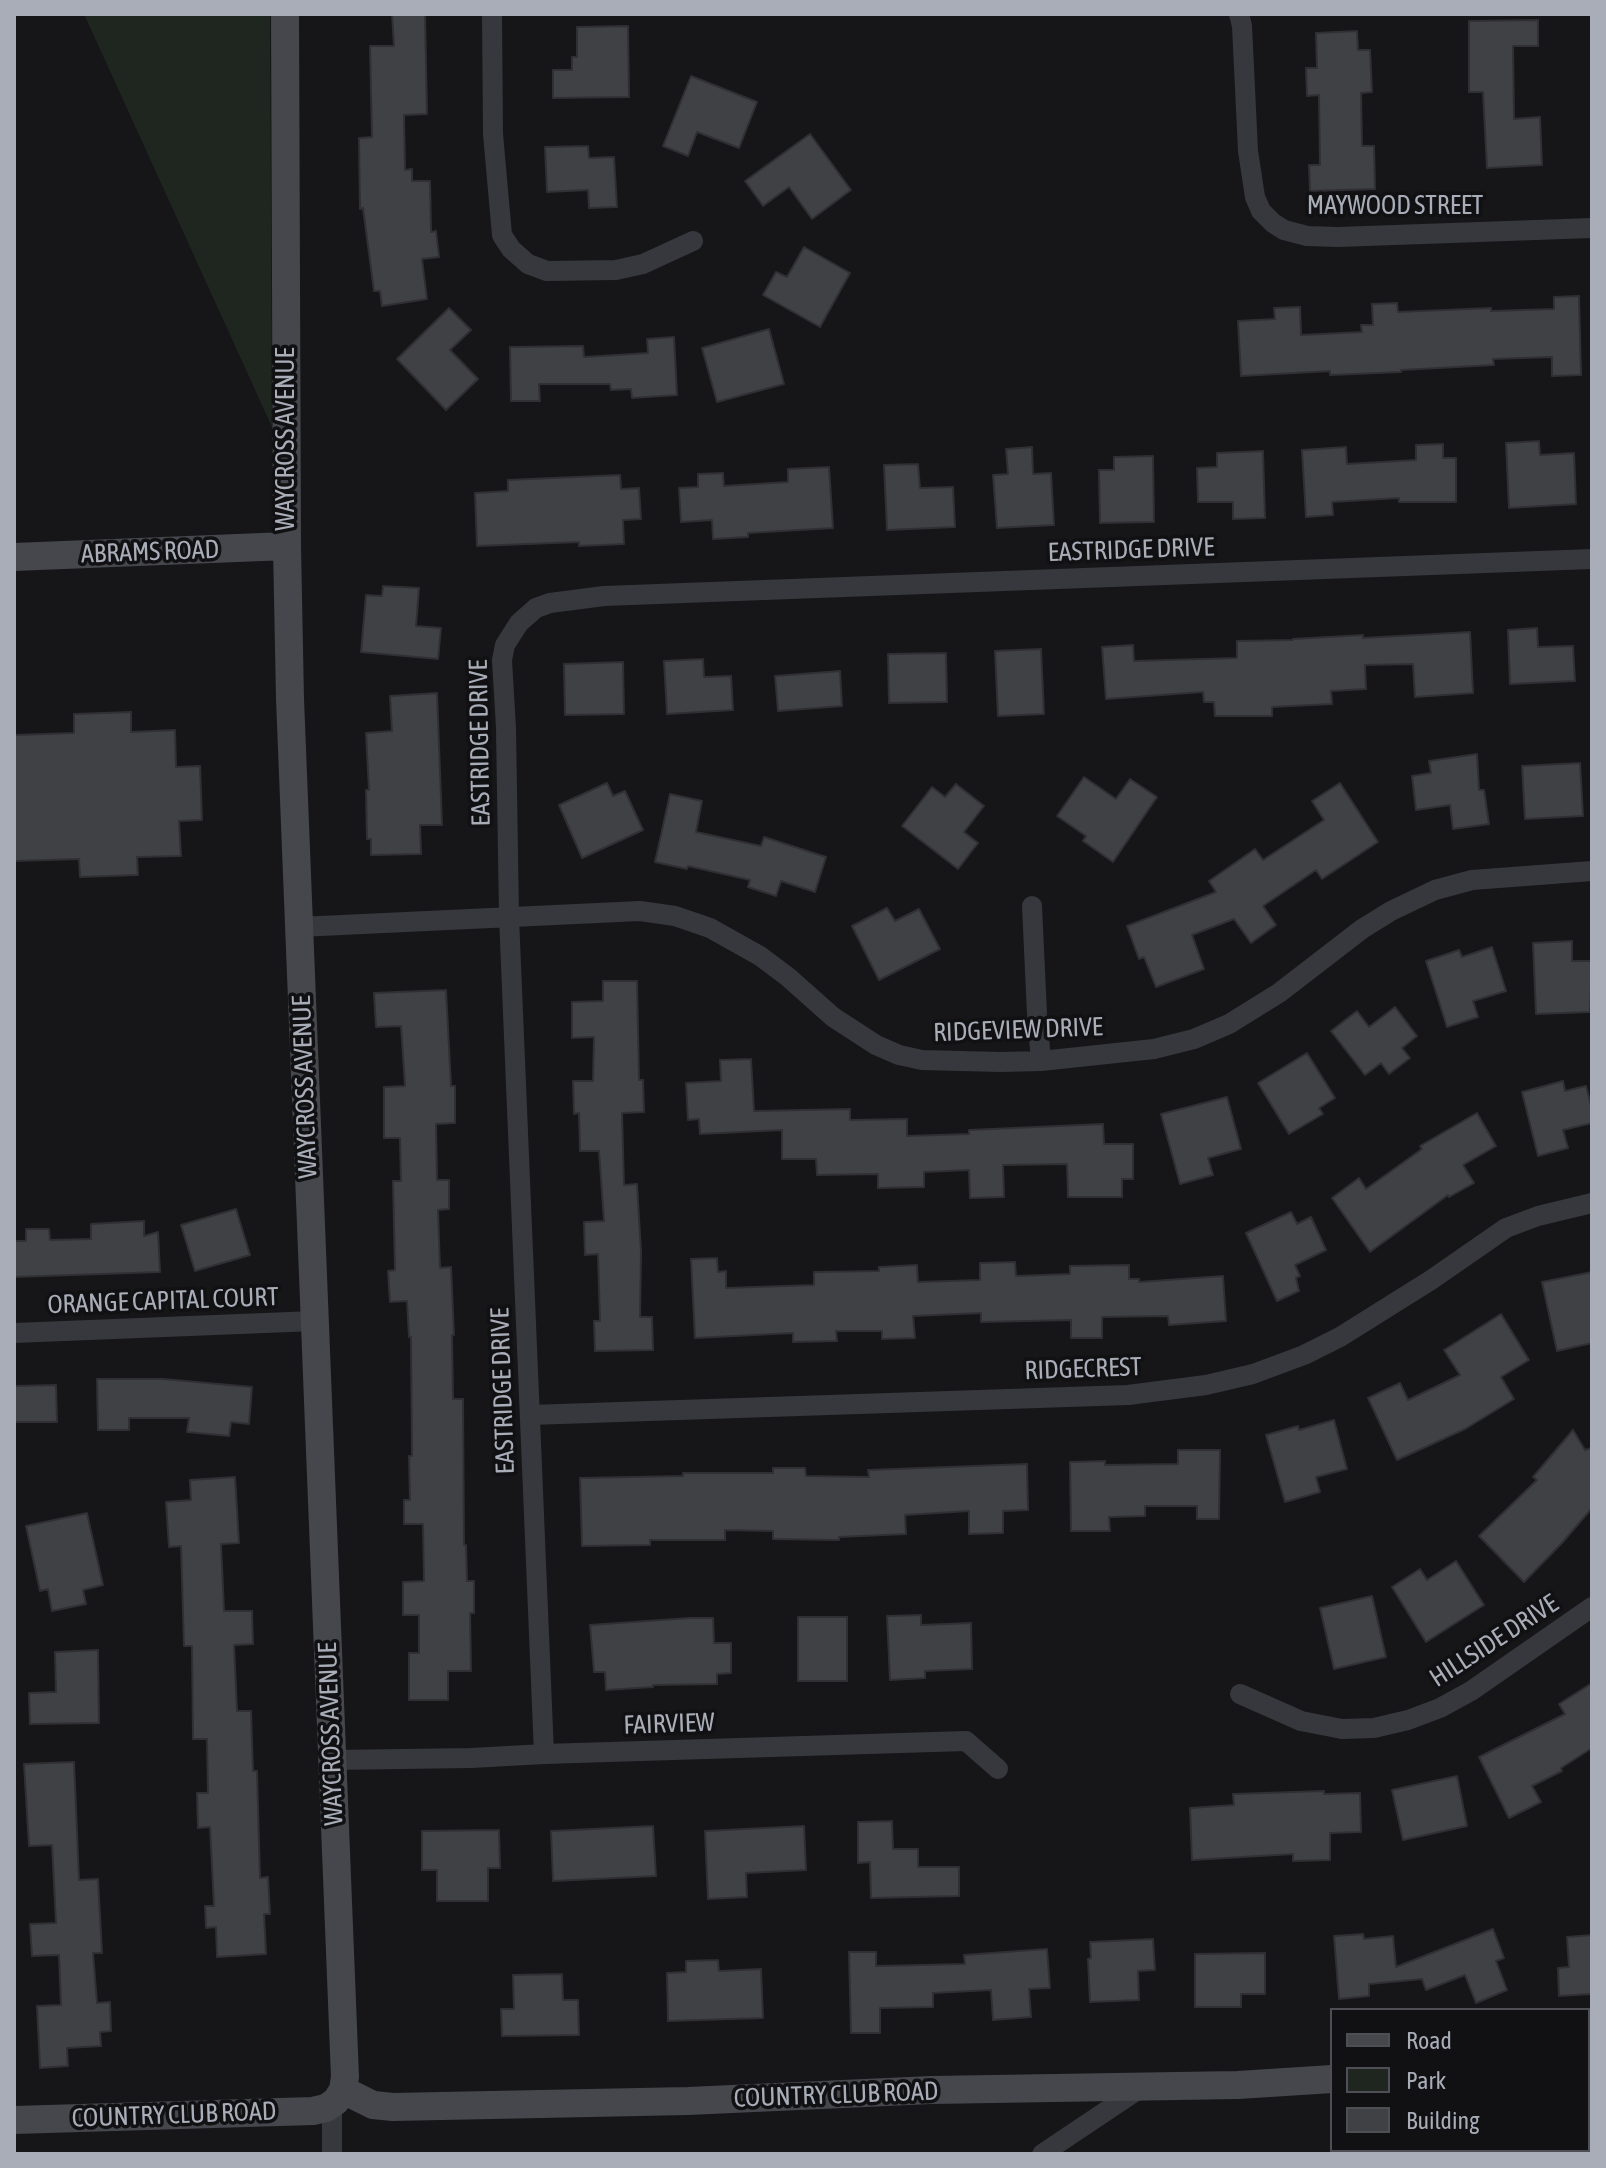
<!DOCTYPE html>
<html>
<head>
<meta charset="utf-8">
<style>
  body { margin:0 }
  #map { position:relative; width:1606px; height:2168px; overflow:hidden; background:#161618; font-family:"Asap Condensed",sans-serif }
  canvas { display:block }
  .frame { position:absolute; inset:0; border:16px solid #a8adb8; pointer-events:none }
  .legend { position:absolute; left:1330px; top:2008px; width:260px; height:144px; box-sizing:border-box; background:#111113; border:2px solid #4d4f55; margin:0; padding:10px 14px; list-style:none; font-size:24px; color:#a8adb8 }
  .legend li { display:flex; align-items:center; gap:16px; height:40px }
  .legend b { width:40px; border:2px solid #4d4f55 }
</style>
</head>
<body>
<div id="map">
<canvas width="1606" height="2168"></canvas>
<div class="frame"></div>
<ul class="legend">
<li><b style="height:10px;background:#45474d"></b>Road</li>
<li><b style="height:22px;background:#1e261f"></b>Park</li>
<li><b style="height:22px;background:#404145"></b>Building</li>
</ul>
</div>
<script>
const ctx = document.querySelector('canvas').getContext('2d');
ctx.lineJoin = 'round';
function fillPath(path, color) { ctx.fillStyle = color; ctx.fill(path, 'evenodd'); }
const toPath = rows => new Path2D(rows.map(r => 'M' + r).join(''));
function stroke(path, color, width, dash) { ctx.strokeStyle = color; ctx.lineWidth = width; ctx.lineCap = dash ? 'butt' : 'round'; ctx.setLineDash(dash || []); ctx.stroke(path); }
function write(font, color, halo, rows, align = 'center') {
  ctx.font = font + ' "Asap Condensed",sans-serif'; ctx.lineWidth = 7; ctx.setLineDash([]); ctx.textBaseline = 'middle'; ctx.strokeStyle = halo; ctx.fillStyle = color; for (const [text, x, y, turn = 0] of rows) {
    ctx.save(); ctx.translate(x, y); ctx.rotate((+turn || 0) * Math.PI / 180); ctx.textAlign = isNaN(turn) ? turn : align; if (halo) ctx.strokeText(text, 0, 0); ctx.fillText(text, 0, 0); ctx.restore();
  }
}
fillPath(toPath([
  [84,14,270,14,272,427]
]), '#1e261f');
const building = toPath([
  [392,14,425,14,427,114,404,115,405,170,412,169,412,181,430,181,431,232,436,231,439,257,422,259,427,299,382,306,380,291,374,291,363,208,360,209,359,138,372,137,370,46,394,46,392,14],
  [1538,20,1538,46,1513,46,1514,119,1540,117,1542,165,1487,168,1483,92,1469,92,1469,21,1538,20],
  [628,26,629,97,553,98,553,70,572,70,572,57,577,57,577,27,628,26],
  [1357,31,1358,50,1370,50,1372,92,1361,93,1362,146,1374,146,1375,189,1310,191,1309,165,1320,165,1319,95,1307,96,1306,68,1317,68,1316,33,1357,31],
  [691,76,757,102,739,148,697,132,688,156,663,146,691,76],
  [810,134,851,190,812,219,789,187,763,206,745,181,810,134],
  [588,146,589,158,614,157,617,207,589,208,588,190,547,192,545,147,588,146],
  [804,247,850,273,820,327,763,295,776,272,787,277,804,247],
  [1579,296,1581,375,1552,376,1552,357,1493,359,1494,365,1401,370,1401,372,1330,375,1330,371,1241,376,1238,321,1275,319,1274,308,1300,307,1301,335,1362,332,1361,325,1373,325,1372,304,1397,303,1398,312,1491,308,1491,311,1554,309,1554,297,1579,296],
  [449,308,471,330,450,350,478,379,446,410,397,359,449,308],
  [769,329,784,384,717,402,702,348,769,329],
  [674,337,677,395,632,398,631,389,611,390,610,384,539,384,540,401,511,401,510,347,583,346,584,357,648,353,647,339,674,337],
  [1539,441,1540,455,1574,453,1576,504,1509,508,1506,443,1539,441],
  [1443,444,1443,458,1456,458,1456,502,1399,502,1399,498,1332,502,1333,515,1306,517,1302,450,1346,447,1347,464,1416,460,1416,445,1443,444],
  [1032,447,1033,474,1051,473,1054,525,997,528,993,475,1008,474,1006,449,1032,447],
  [1263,451,1265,518,1233,519,1233,502,1198,502,1197,468,1217,467,1217,453,1263,451],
  [1153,456,1154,522,1100,523,1099,470,1114,470,1114,457,1153,456],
  [918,464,920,488,953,487,955,527,887,530,884,465,918,464],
  [829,467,833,528,748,533,748,537,713,539,712,520,681,522,679,488,698,487,698,474,723,473,724,486,788,482,788,469,829,467],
  [620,475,621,489,639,488,641,519,623,520,624,544,579,546,579,542,477,546,475,493,508,491,508,480,620,475],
  [383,586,419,588,416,626,441,628,438,659,361,652,366,595,382,596,383,586],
  [1537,628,1538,647,1573,646,1575,681,1510,684,1508,630,1537,628],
  [1470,632,1473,693,1415,697,1413,664,1365,665,1366,689,1331,691,1332,704,1272,707,1272,716,1215,716,1214,702,1204,702,1203,692,1106,699,1102,647,1133,645,1134,661,1237,658,1237,641,1293,640,1293,639,1363,635,1363,638,1470,632],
  [1041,649,1044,714,998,716,995,651,1041,649],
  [946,653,947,702,889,703,888,654,946,653],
  [703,659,704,677,731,676,733,710,667,714,664,661,703,659],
  [623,662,624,714,565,715,564,664,623,662],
  [840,671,842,706,778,711,775,676,840,671],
  [437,693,442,825,420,825,421,854,371,855,371,839,367,839,366,790,369,790,366,733,392,731,390,696,437,693],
  [131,712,131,732,175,730,176,767,200,766,202,820,179,821,181,856,137,857,138,875,80,877,79,859,14,861,14,735,74,733,74,714,131,712],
  [1477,754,1479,790,1484,790,1489,824,1453,829,1450,805,1416,810,1412,776,1431,773,1429,761,1477,754],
  [1580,763,1583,816,1525,819,1522,766,1580,763],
  [1084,777,1116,799,1130,779,1157,797,1113,862,1083,841,1086,836,1057,816,1084,777],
  [607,783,613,796,625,791,643,830,582,858,559,805,607,783],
  [1340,783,1378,842,1322,879,1316,870,1263,906,1276,925,1251,943,1234,919,1192,935,1204,969,1156,987,1144,957,1139,959,1127,926,1216,892,1209,881,1255,849,1263,860,1324,820,1312,801,1340,783],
  [956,784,984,806,964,832,978,843,958,869,902,826,932,787,945,797,956,784],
  [670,794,702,801,696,832,761,846,764,837,826,857,815,892,781,881,776,896,748,887,750,880,688,866,687,869,655,862,670,794],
  [887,908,895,921,919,909,940,949,879,980,852,926,887,908],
  [1572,941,1572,961,1592,961,1590,1012,1536,1014,1533,943,1572,941],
  [1492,947,1506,991,1473,1001,1478,1017,1447,1027,1426,961,1459,950,1462,957,1492,947],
  [603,981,637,981,639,1080,643,1080,644,1112,622,1113,624,1185,637,1184,641,1252,640,1317,652,1317,653,1350,595,1351,594,1321,600,1321,598,1254,585,1255,584,1222,604,1221,599,1151,580,1151,579,1113,574,1114,573,1081,593,1081,594,1037,572,1038,572,1002,603,1001,603,981],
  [446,990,451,1086,455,1086,455,1123,436,1124,437,1180,449,1180,449,1209,438,1210,440,1268,451,1267,454,1335,452,1335,453,1399,463,1399,464,1545,466,1545,467,1581,474,1581,474,1613,470,1613,471,1671,448,1671,448,1700,409,1700,409,1653,419,1653,419,1615,403,1615,403,1582,424,1581,423,1524,404,1524,404,1500,410,1500,409,1456,412,1456,411,1337,409,1337,407,1301,390,1302,388,1271,395,1270,393,1181,401,1181,400,1138,384,1138,384,1087,405,1086,401,1026,376,1027,374,993,446,990],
  [1395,1007,1417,1036,1402,1048,1410,1058,1389,1074,1381,1063,1365,1075,1331,1031,1357,1011,1369,1027,1395,1007],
  [1307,1053,1335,1098,1319,1108,1323,1114,1289,1134,1258,1083,1307,1053],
  [751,1059,754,1111,850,1109,850,1120,907,1119,907,1136,969,1134,969,1130,1103,1124,1104,1144,1133,1144,1133,1179,1122,1179,1122,1197,1068,1197,1067,1164,1003,1165,1004,1197,970,1198,969,1170,924,1172,924,1187,878,1188,878,1174,817,1175,816,1159,782,1159,782,1130,700,1134,699,1119,688,1120,686,1083,721,1081,720,1060,751,1059],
  [1563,1081,1565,1091,1586,1086,1592,1109,1592,1123,1563,1130,1568,1148,1538,1156,1522,1092,1563,1081],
  [1227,1097,1241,1149,1208,1158,1213,1175,1180,1184,1161,1114,1227,1097],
  [1477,1113,1496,1146,1463,1165,1474,1183,1449,1197,1448,1195,1370,1252,1332,1198,1359,1178,1366,1189,1422,1149,1420,1146,1477,1113],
  [236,1209,250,1255,195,1271,181,1225,236,1209],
  [1291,1212,1297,1224,1311,1217,1326,1250,1295,1265,1300,1276,1296,1278,1299,1291,1277,1301,1246,1233,1291,1212],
  [144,1221,144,1236,158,1232,160,1272,14,1277,14,1241,26,1241,26,1229,49,1229,50,1240,91,1239,91,1224,144,1221],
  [717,1258,718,1272,726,1271,726,1288,814,1285,814,1272,879,1271,879,1267,917,1265,918,1282,980,1280,980,1263,1015,1262,1016,1276,1070,1274,1070,1266,1129,1265,1129,1279,1139,1279,1139,1282,1223,1276,1226,1321,1169,1325,1168,1316,1102,1317,1102,1338,1071,1338,1071,1320,981,1322,981,1313,913,1316,915,1338,882,1339,882,1331,836,1331,837,1341,793,1342,793,1333,695,1338,691,1259,717,1258],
  [1592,1272,1592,1343,1557,1351,1542,1282,1592,1272],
  [1501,1314,1529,1360,1501,1377,1514,1399,1465,1429,1397,1460,1368,1398,1400,1383,1408,1400,1460,1375,1444,1350,1501,1314],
  [97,1379,163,1379,252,1387,249,1424,231,1422,229,1436,187,1432,189,1418,129,1418,129,1430,98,1430,97,1379],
  [56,1385,57,1422,14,1422,14,1386,56,1385],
  [1334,1420,1347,1469,1316,1477,1320,1492,1285,1502,1266,1435,1298,1426,1299,1430,1334,1420],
  [1573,1430,1585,1450,1592,1448,1592,1508,1562,1543,1524,1582,1479,1536,1537,1480,1533,1477,1573,1430],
  [1178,1450,1220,1450,1219,1519,1197,1519,1197,1506,1145,1506,1145,1516,1109,1517,1110,1531,1071,1531,1070,1462,1105,1461,1105,1465,1178,1464,1178,1450],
  [1027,1464,1028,1510,1003,1511,1003,1533,969,1534,969,1511,905,1515,906,1534,839,1537,839,1540,773,1539,773,1531,725,1530,725,1540,650,1540,650,1545,582,1546,580,1478,683,1476,683,1473,773,1473,773,1468,805,1468,806,1476,869,1477,868,1470,1027,1464],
  [235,1477,239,1543,221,1544,224,1611,252,1611,253,1644,234,1645,237,1711,251,1711,253,1771,257,1771,260,1878,268,1877,270,1914,264,1914,266,1954,217,1957,216,1927,206,1928,205,1906,214,1906,210,1827,198,1828,197,1793,208,1793,207,1739,193,1739,192,1646,184,1646,181,1546,169,1547,166,1502,191,1500,190,1480,235,1477],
  [87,1513,103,1585,83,1590,86,1604,52,1611,48,1589,40,1591,26,1526,87,1513],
  [1456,1561,1484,1605,1426,1642,1392,1587,1420,1569,1427,1580,1456,1561],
  [1372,1596,1386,1657,1334,1669,1320,1608,1372,1596],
  [921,1615,921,1625,971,1623,972,1669,925,1671,925,1678,890,1680,887,1616,921,1615],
  [798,1617,847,1617,847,1681,798,1681,798,1617],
  [690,1618,713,1618,714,1643,731,1643,731,1673,717,1674,717,1684,653,1685,653,1687,606,1690,605,1672,594,1672,590,1625,690,1618],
  [98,1650,99,1723,30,1724,29,1693,56,1692,55,1652,98,1650],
  [1592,1683,1592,1748,1561,1768,1562,1771,1532,1786,1541,1802,1509,1818,1479,1757,1565,1714,1559,1704,1592,1683],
  [74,1762,79,1880,98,1879,102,1953,93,1953,97,2003,110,2002,111,2031,100,2032,101,2046,67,2048,68,2066,40,2068,37,2006,61,2005,59,1955,32,1956,30,1924,56,1923,52,1845,29,1846,24,1764,74,1762],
  [1457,1776,1467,1826,1403,1840,1392,1790,1457,1776],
  [1324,1791,1324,1794,1360,1793,1361,1832,1330,1833,1330,1860,1293,1861,1293,1854,1192,1860,1190,1808,1234,1805,1233,1794,1324,1791],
  [892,1821,893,1849,918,1849,918,1867,959,1867,959,1896,871,1898,870,1862,858,1863,858,1822,892,1821],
  [653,1826,656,1876,553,1881,551,1831,653,1826],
  [804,1826,806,1870,746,1873,747,1897,708,1899,705,1831,804,1826],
  [499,1830,500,1868,488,1868,488,1901,437,1901,437,1870,422,1870,422,1831,499,1830],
  [1493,1929,1504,1958,1496,1961,1507,1990,1476,2003,1465,1975,1426,1990,1422,1979,1369,1984,1369,1996,1339,1999,1334,1936,1363,1934,1364,1939,1393,1936,1396,1967,1493,1929],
  [1592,1935,1592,1994,1559,1996,1558,1968,1569,1967,1567,1937,1592,1935],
  [1153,1939,1155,1970,1138,1971,1139,2000,1090,2002,1088,1959,1091,1958,1090,1942,1153,1939],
  [1047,1949,1050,1988,1029,1989,1031,2017,993,2020,991,1990,933,1993,933,2007,880,2008,880,2033,851,2033,849,1952,876,1952,876,1966,965,1964,964,1955,1047,1949],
  [1265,1953,1265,1994,1241,1994,1241,2007,1195,2007,1195,1954,1265,1953],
  [718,1960,719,1971,761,1969,763,2018,668,2021,667,1973,686,1972,686,1961,718,1960],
  [562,1974,563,2000,578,2000,579,2035,502,2036,501,2009,514,2009,513,1975,562,1974]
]);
fillPath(building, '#404145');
stroke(building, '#303034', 2);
stroke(toPath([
  [492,14,493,134,502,235,511,249,528,264,547,271,616,270,643,264,693,241],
  [1239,14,1242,26,1248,151,1255,197,1261,211,1273,223,1284,230,1307,236,1338,237,1592,228],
  [1032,906,1037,1014,1041,1061],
  [299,927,640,911,675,916,710,928,760,956,788,977,833,1017,876,1045,899,1055,922,1060,1001,1062,1041,1061,1154,1049,1194,1039,1229,1024,1279,993,1362,929,1391,911,1435,890,1472,880,1592,871],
  [14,1333,315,1321],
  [530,1415,1128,1395,1206,1385,1253,1374,1304,1355,1340,1337,1431,1280,1506,1228,1538,1216,1592,1203],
  [1240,1694,1301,1721,1342,1729,1374,1728,1408,1720,1440,1708,1471,1691,1592,1607],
  [544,1754,509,917,506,728,502,660,505,645,519,623,536,608,550,603,604,596,1592,559],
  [332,1760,471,1758,544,1754,966,1741,998,1769],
  [332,2104,332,2154],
  [1042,2154,1142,2087]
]), '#37383d', 20);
stroke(toPath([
  [14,557,287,546],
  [1588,2068,1592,2068],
  [343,2090,373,2105,393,2107,688,2101,931,2090,1238,2085,1332,2079],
  [14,2120,313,2111,326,2108,336,2101,343,2090,345,2077,290,699,287,546,285,14]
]), '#45474d', 28);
write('26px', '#a8adb8', '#111113', [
  ["MAYWOOD STREET",1395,206],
  ["WAYCROSS AVENUE",286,439,-90],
  ["EASTRIDGE DRIVE",1131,550,-2],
  ["ABRAMS ROAD",150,552,-2],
  ["EASTRIDGE DRIVE",480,743,-91],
  ["RIDGEVIEW DRIVE",1018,1030,-2],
  ["WAYCROSS AVENUE",305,1087,-92],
  ["ORANGE CAPITAL COURT",163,1301,-2],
  ["RIDGECREST",1083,1369,-2],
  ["EASTRIDGE DRIVE",503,1391,-92],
  ["HILLSIDE DRIVE",1494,1641,-33],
  ["FAIRVIEW",669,1724,-2],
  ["WAYCROSS AVENUE",331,1734,-92],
  ["COUNTRY CLUB ROAD",836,2095,-2],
  ["COUNTRY CLUB ROAD",174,2115,-2]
]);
</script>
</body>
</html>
